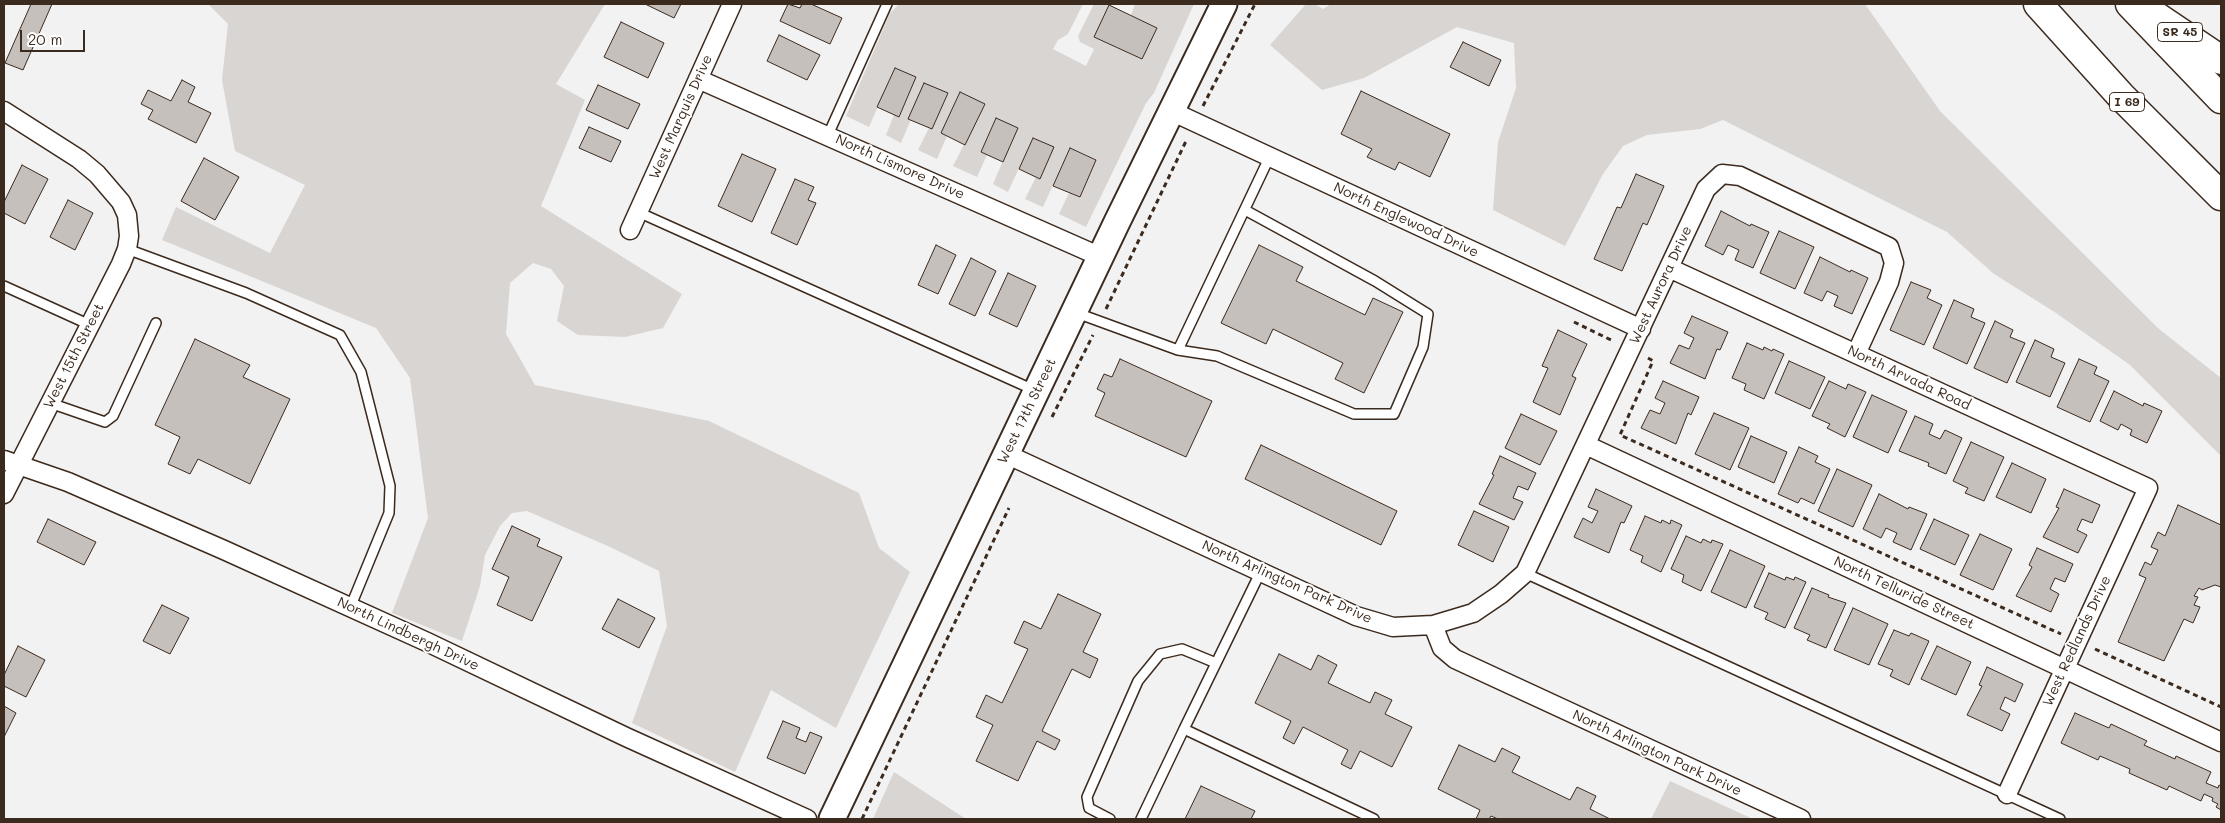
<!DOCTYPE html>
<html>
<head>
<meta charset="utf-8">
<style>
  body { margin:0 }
  #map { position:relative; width:2225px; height:823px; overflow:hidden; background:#f3f2f2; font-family:Mali,sans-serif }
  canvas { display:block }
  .frame { position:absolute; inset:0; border:5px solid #3b2a1e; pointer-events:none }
  .scale { position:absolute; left:20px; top:30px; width:65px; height:22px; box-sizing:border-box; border:2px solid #3b2a1e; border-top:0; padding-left:6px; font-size:15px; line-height:18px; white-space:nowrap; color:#3b2a1e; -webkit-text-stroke:4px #fff; paint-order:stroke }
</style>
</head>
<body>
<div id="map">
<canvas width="2225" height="823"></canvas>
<div class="frame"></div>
<div class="scale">20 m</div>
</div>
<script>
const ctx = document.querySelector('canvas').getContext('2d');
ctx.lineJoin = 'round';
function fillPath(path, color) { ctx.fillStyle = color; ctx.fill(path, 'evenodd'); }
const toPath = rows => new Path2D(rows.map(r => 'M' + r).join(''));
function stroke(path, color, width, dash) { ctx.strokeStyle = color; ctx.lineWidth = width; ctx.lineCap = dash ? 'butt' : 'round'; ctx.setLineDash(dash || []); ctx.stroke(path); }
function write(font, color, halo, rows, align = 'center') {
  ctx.font = font + ' Mali,sans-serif'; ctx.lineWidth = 4; ctx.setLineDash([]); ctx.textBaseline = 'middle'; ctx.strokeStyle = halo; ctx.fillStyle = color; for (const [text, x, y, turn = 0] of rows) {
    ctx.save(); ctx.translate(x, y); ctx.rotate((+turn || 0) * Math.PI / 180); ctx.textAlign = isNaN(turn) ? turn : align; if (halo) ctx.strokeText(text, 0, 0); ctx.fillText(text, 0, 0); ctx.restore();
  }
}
fillPath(toPath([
  [208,4,605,4,556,84,585,100,541,206,682,294,663,328,625,337,578,335,557,321,564,286,551,269,533,263,510,283,506,334,535,385,709,421,859,493,879,548,910,572,836,728,771,690,735,772,632,723,667,626,659,571,610,547,527,511,512,513,500,526,485,555,480,586,462,641,392,613,428,518,410,378,376,328,162,240,176,207,270,253,305,185,235,151,222,80,228,24],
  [899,4,1083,4,1068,34,1058,40,1053,49,1086,66,1094,49,1080,42,1078,36,1094,4,1109,5,1094,37,1141,59,1157,28,1131,15,1135,4,1194,4,1154,93,1146,103,1086,227,1059,214,1069,193,1080,197,1096,159,1070,148,1043,207,1025,199,1036,177,1040,179,1053,147,1033,138,1008,192,993,184,1017,128,995,119,981,152,987,155,977,177,953,166,985,104,960,93,941,133,947,136,937,159,918,150,929,128,932,129,948,93,911,119,901,143,886,135,894,115,899,117,916,77,895,68,869,127,846,116,890,13],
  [1306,4,1315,4,1323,9,1331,4,1865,4,1940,111,2159,329,2221,378,2221,456,2130,365,2056,313,1994,274,1947,232,1723,120,1700,129,1647,135,1623,146,1603,174,1565,246,1493,210,1498,142,1516,88,1514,43,1457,27,1364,78,1322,90,1270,45],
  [894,772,966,819,873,819],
  [1670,781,1753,819,1651,819]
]), '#d8d5d2');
const building = toPath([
  [31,4,52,4,23,70,5,63,31,4],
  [645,4,681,4,674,18,645,4],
  [788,4,800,8,802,4,811,4,842,18,830,44,780,21,788,4],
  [1109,5,1157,28,1142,59,1094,37,1109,5],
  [621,22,664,43,648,78,604,57,621,22],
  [779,35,820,55,807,80,767,61,779,35],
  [1463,42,1501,60,1489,86,1450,67,1463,42],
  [895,68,916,77,899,117,877,107,895,68],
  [182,80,195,87,188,102,211,113,196,143,148,119,153,110,141,104,148,90,171,101,182,80],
  [924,83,948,93,932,129,908,119,924,83],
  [598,85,640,104,628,129,586,110,598,85],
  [1361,91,1450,134,1430,177,1399,162,1395,170,1367,157,1372,149,1341,134,1361,91],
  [960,92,985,104,965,145,941,133,960,92],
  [996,118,1018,128,1003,162,981,152,996,118],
  [589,127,621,141,611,162,579,148,589,127],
  [1033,138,1054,147,1040,179,1019,169,1033,138],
  [1070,148,1096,160,1080,197,1053,186,1070,148],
  [742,154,776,169,752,222,718,206,742,154],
  [204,158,239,177,215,220,181,201,204,158],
  [22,165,48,179,25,224,4,213,4,202,22,165],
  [1636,174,1664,186,1647,225,1643,223,1622,271,1594,259,1617,207,1621,208,1636,174],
  [795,179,814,187,808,200,816,203,797,245,771,233,795,179],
  [68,200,93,213,75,250,50,237,68,200],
  [1721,211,1750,226,1751,224,1769,232,1753,268,1735,260,1739,250,1728,245,1723,255,1705,246,1721,211],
  [1779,231,1814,247,1795,289,1760,273,1779,231],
  [936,245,956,255,938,294,918,285,936,245],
  [1259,245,1303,267,1296,281,1365,315,1373,298,1403,312,1364,393,1335,379,1343,363,1273,329,1266,344,1221,323,1259,245],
  [1820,257,1850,272,1851,270,1868,278,1852,314,1834,306,1838,296,1827,291,1822,301,1804,293,1820,257],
  [971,258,996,271,975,316,949,304,971,258],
  [1008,273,1036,286,1017,327,989,314,1008,273],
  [1911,282,1931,290,1927,298,1942,305,1924,345,1890,330,1911,282],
  [1954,300,1974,309,1971,317,1985,323,1967,364,1933,348,1954,300],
  [1692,316,1728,332,1720,350,1717,349,1705,379,1670,363,1679,345,1689,349,1694,338,1684,333,1692,316],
  [1995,321,2013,330,2010,337,2025,343,2007,383,1974,368,1995,321],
  [1558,330,1587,344,1572,376,1576,378,1560,415,1533,402,1548,368,1542,366,1558,330],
  [195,339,250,365,243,377,290,399,250,484,198,459,190,474,168,464,180,437,155,425,195,339],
  [2035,340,2054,349,2051,357,2065,363,2050,397,2016,382,2035,340],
  [1747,343,1763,350,1764,347,1772,351,1773,349,1784,354,1764,399,1744,390,1746,384,1732,378,1747,343],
  [1120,359,1212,401,1186,457,1095,416,1105,393,1097,389,1104,374,1112,377,1120,359],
  [2079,359,2097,367,2094,374,2109,381,2090,422,2057,407,2079,359],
  [1789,361,1825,377,1810,409,1775,393,1789,361],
  [1663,381,1699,397,1691,415,1688,413,1676,444,1641,428,1650,410,1660,414,1665,403,1655,398,1663,381],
  [1829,381,1846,389,1848,384,1866,392,1845,437,1827,428,1830,424,1812,416,1829,381],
  [2114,391,2143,406,2144,403,2162,411,2147,443,2130,435,2132,430,2121,424,2118,430,2100,421,2114,391],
  [1872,395,1907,411,1888,453,1853,437,1872,395],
  [1714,413,1749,428,1730,470,1695,454,1714,413],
  [1521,414,1557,431,1540,465,1505,448,1521,414],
  [1915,416,1933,424,1929,434,1940,439,1945,430,1962,438,1946,474,1928,466,1929,463,1899,451,1915,416],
  [1751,436,1787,452,1774,483,1738,467,1751,436],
  [1971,442,2004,457,1984,501,1965,493,1968,488,1953,481,1971,442],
  [1261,445,1397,511,1381,545,1245,479,1261,445],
  [1799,447,1818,456,1815,462,1830,469,1814,504,1801,498,1798,503,1778,494,1799,447],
  [1500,456,1536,473,1528,490,1518,486,1513,498,1523,502,1514,520,1479,504,1494,475,1492,474,1500,456],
  [2012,463,2046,479,2031,513,1996,497,2012,463],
  [1837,469,1872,485,1853,527,1818,511,1837,469],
  [1596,489,1632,506,1624,523,1621,522,1609,553,1574,537,1583,518,1592,523,1598,511,1588,507,1596,489],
  [2064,489,2100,505,2092,523,2082,519,2077,530,2087,535,2078,553,2043,537,2059,508,2056,507,2064,489],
  [1879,494,1908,509,1909,507,1927,514,1911,550,1893,542,1897,533,1886,528,1881,538,1863,529,1879,494],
  [2178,505,2221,525,2221,587,2215,585,2202,590,2199,588,2194,596,2198,597,2194,605,2200,607,2193,623,2184,619,2164,661,2118,642,2146,578,2139,575,2145,562,2151,565,2158,550,2151,547,2158,532,2165,536,2178,505],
  [1474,511,1509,527,1493,562,1458,545,1474,511],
  [1645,516,1661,523,1662,520,1670,524,1671,520,1682,525,1661,572,1641,562,1643,556,1630,550,1645,516],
  [48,519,96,542,84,565,37,542,48,519],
  [1934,519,1969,535,1955,565,1920,549,1934,519],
  [512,526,540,539,537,546,562,557,532,621,497,605,509,577,492,569,512,526],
  [1980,534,2012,549,1993,590,1960,575,1980,534],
  [1686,536,1701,543,1703,539,1711,543,1712,540,1723,544,1701,591,1682,582,1684,575,1671,569,1686,536],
  [2037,548,2073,564,2065,582,2055,578,2050,589,2059,594,2051,612,2016,596,2032,567,2029,565,2037,548],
  [1730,550,1765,566,1746,608,1711,592,1730,550],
  [1769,573,1785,580,1786,577,1794,580,1795,577,1806,582,1785,628,1765,619,1768,613,1754,607,1769,573],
  [1812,588,1829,595,1828,597,1846,603,1826,648,1807,640,1810,635,1794,628,1812,588],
  [1058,594,1101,614,1083,652,1098,659,1090,678,1072,669,1042,731,1060,740,1055,750,1037,741,1018,781,976,761,993,725,976,717,986,695,1002,703,1028,649,1014,643,1024,621,1041,629,1058,594],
  [618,599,655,618,639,648,602,629,618,599],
  [162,605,189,618,170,654,143,641,162,605],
  [1853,608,1888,624,1869,665,1834,650,1853,608],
  [1894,630,1909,636,1911,633,1929,641,1909,685,1890,676,1893,670,1878,664,1894,630],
  [18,646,45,660,26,697,4,686,4,675,18,646],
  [1937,646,1971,662,1956,695,1921,679,1937,646],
  [1279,654,1311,670,1318,655,1337,665,1328,683,1370,703,1375,692,1392,700,1385,714,1412,727,1392,767,1360,751,1351,769,1341,764,1348,750,1303,727,1294,744,1283,738,1291,721,1255,703,1279,654],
  [1987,667,2023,684,2015,702,2005,697,2000,709,2010,714,2002,731,1967,715,1982,686,1979,685,1987,667],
  [4,706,16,713,4,737,4,706],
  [2075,713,2109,728,2111,724,2147,741,2144,745,2175,759,2176,756,2211,772,2206,783,2218,788,2219,785,2221,786,2221,810,2216,807,2218,804,2212,801,2213,798,2204,794,2201,801,2169,786,2167,790,2129,773,2130,769,2100,756,2098,760,2061,743,2075,713],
  [783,721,800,728,796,738,806,742,810,732,822,737,805,774,767,758,783,721],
  [1459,745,1495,762,1502,748,1520,757,1512,772,1570,800,1577,787,1596,796,1590,809,1610,819,1498,819,1491,816,1489,819,1476,819,1480,810,1438,789,1459,745],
  [1201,786,1255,811,1251,819,1185,819,1201,786]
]);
fillPath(building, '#c6c0bd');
stroke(building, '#3b2a1e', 1);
const lane = toPath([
  [828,135,887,4],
  [638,212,1034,390],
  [127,249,246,293,340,335,361,372,390,486,389,513,350,608],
  [4,286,90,325],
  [1074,312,1178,350,1270,156],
  [1178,350,1217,356,1354,414,1394,414,1423,347,1428,314,1375,281,1245,210],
  [50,403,105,422,113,416,156,323],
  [1525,573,2060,819],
  [1184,729,1261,571],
  [1110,819,1089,808,1087,797,1138,681,1160,654,1182,649,1216,663],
  [1141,819,1184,729,1374,819]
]);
const street = toPath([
  [698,79,1101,257],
  [4,111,79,159,97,174,121,202,127,215,129,236,127,249,121,264,4,494],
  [1171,111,1641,329],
  [630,230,732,4],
  [1669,268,2148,488,2007,794],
  [1586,445,2221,742],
  [1006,454,1356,616,1393,627,1433,625,1473,613,1501,594,1525,573,1706,189,1722,174,1740,176,1889,247,1894,263,1889,282,1856,354],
  [4,460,68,482,224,550,427,642,626,737,807,819],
  [1433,625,1442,648,1455,659,1801,819]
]);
const secondary = toPath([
  [832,819,1117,222,1224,4]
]);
const highway = toPath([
  [2038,4,2121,96,2221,196],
  [2130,4,2221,99],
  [2156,16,2221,60]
]);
stroke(lane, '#3b2a1e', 12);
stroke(street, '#3b2a1e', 21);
stroke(secondary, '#3b2a1e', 29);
stroke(highway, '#3b2a1e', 31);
stroke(toPath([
  [1203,106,1255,4],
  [1106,309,1187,139],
  [1574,322,1613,341],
  [1648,358,1653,361,1620,435,2061,634],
  [1052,417,1093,335],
  [2095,649,2221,707],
  [862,819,1009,508]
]), '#3b2a1e', 3, [5, 4]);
stroke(lane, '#fff', 9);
stroke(street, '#fff', 18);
stroke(secondary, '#fff', 25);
stroke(highway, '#fff', 28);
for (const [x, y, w] of [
  [2180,32,45],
  [2127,102,35]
]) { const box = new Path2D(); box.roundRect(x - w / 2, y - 9.5, w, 19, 4); ctx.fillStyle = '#fff'; ctx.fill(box); stroke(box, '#3b2a1e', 1); }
write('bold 12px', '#3b2a1e', null, [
  ["SR 45",2180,32],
  ["I 69",2127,102]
]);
write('14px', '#3b2a1e', '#fff', [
  ["West Marquis Drive",681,117,-66],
  ["North Lismore Drive",900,167,24],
  ["North Englewood Drive",1406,220,25],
  ["West Aurora Drive",1661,285,-65],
  ["West 15th Street",74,356,-63],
  ["North Arvada Road",1909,378,25],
  ["West 17th Street",1027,411,-64],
  ["North Arlington Park Drive",1287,582,24],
  ["North Telluride Street",1904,593,25],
  ["North Lindbergh Drive",408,634,25],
  ["West Redlands Drive",2077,641,-65],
  ["North Arlington Park Drive",1657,753,25]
]);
</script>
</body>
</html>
